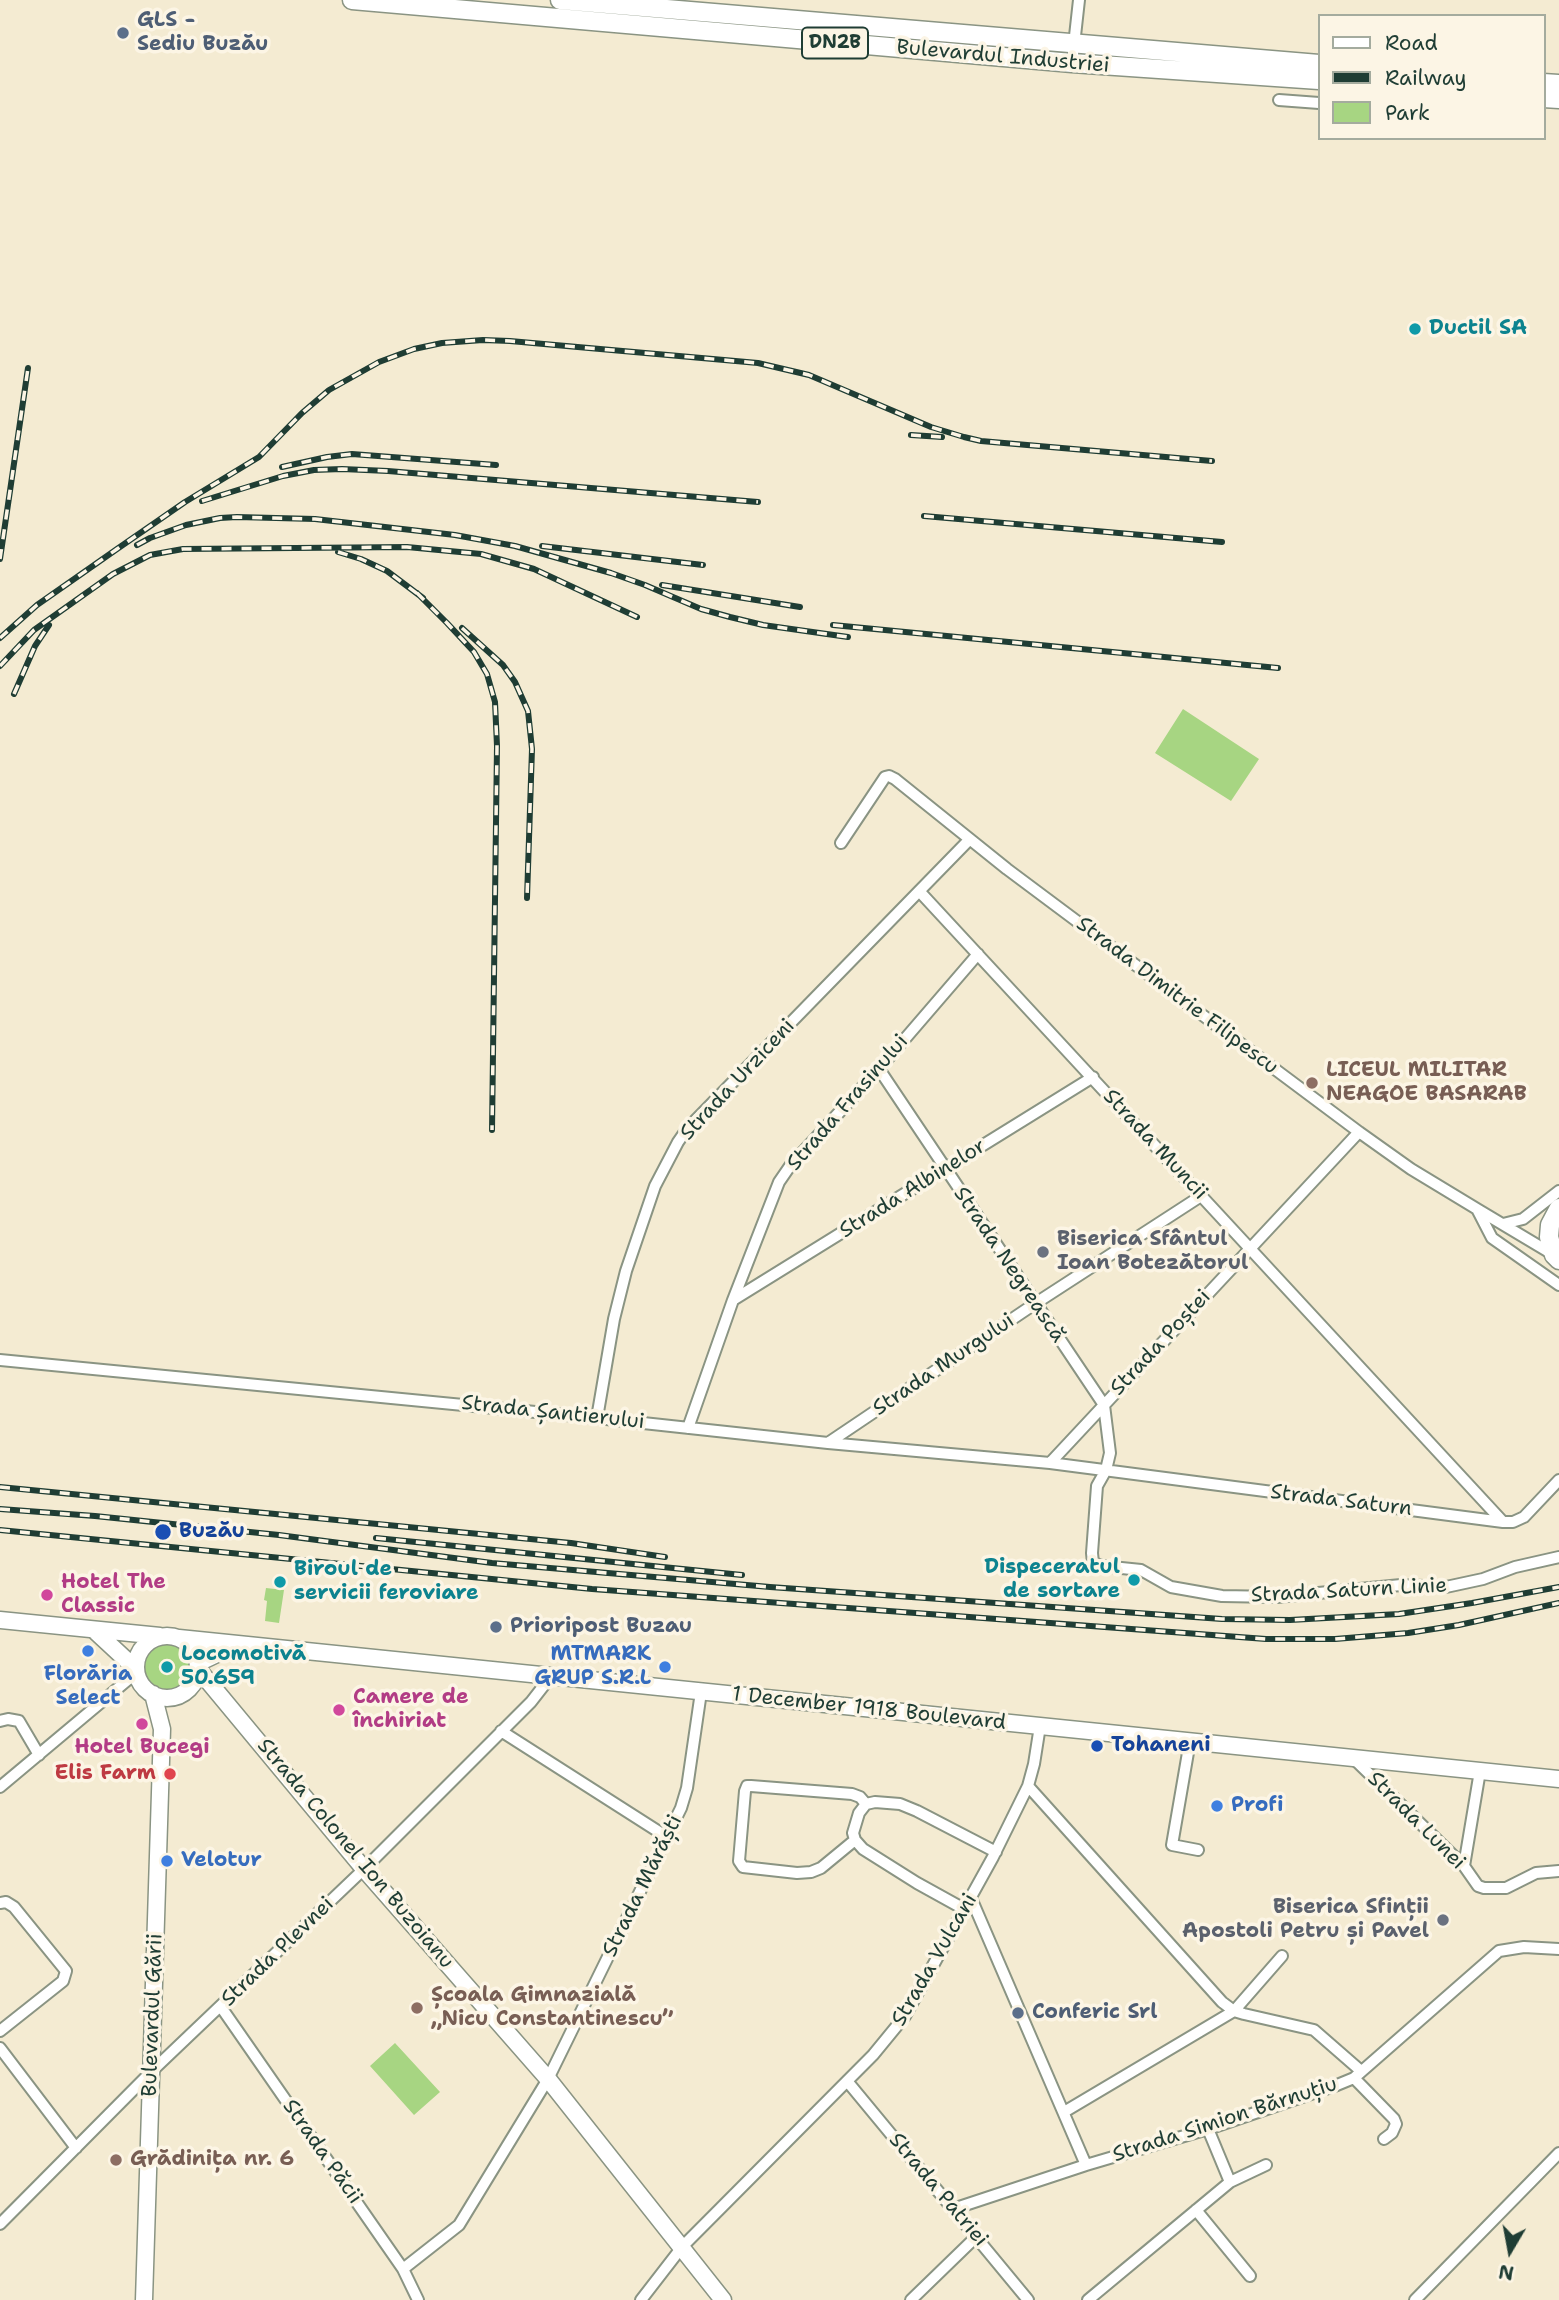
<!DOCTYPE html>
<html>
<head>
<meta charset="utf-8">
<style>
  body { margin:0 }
  #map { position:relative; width:1559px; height:2300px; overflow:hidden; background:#f4ebd2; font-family:"Shantell Sans",sans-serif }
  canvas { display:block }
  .legend { position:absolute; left:1318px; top:14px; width:228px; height:126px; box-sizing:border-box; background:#fcf5e5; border:2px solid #a4ab9e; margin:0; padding:9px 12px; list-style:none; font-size:21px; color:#1f3d34 }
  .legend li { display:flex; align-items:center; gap:14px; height:35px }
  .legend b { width:35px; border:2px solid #a4ab9e }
  .north { position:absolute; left:1475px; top:2216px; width:70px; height:70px; -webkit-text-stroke:5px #fcf5e5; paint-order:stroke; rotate:190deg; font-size:19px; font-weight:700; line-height:28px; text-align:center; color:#1f3d34 }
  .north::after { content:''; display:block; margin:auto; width:24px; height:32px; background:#1f3d34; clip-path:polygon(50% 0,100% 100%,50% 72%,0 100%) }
</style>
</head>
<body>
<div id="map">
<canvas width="1559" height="2300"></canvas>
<ul class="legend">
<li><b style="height:9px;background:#fff"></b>Road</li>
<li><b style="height:9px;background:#1f3d34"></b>Railway</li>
<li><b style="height:19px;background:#a7d582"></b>Park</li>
</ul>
<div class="north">N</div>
</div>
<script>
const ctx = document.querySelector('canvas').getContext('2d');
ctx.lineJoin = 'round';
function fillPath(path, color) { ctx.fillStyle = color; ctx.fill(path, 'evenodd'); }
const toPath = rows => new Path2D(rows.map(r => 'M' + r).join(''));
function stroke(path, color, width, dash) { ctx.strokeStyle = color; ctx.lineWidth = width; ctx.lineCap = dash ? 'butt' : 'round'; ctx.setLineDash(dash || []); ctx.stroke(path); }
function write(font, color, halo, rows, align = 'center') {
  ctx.font = font + ' "Shantell Sans",sans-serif'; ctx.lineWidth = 7; ctx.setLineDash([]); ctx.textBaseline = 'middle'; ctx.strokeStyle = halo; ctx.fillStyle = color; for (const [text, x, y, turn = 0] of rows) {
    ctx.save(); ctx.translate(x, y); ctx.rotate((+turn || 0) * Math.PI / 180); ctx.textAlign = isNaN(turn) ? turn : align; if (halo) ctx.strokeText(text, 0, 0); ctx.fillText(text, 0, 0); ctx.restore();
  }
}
fillPath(toPath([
  [1183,709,1259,759,1231,801,1155,753],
  [266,1588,284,1590,279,1623,265,1621,267,1601,264,1600],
  '143 1666a24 24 0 1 1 48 0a24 24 0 1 1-48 0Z',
  [395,2043,440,2092,414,2115,370,2066]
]), '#a7d582');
const street = toPath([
  [1072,63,1079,0],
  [1279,100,1319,103],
  [841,843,885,777,889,776,895,779,1007,869,1359,1132,1411,1169,1477,1209,1492,1238,1559,1285],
  [920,892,1503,1522],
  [879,1069,1104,1405,1110,1453,1106,1470,1097,1486,1092,1553,1093,1563,1102,1566,1141,1570,1171,1587,1222,1596,1277,1597,1401,1585,1446,1587,1483,1579,1515,1567,1559,1557],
  [1477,1209,1554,1255],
  [1503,1224,1523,1219,1559,1191],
  [733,1300,1093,1077],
  [0,1360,597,1418,828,1443,1050,1463,1503,1522,1513,1522,1524,1517,1559,1480],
  [597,1418,614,1319,626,1271,655,1186,678,1142,687,1129,969,840],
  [688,1428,733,1300,779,1182,790,1166,879,1069,978,954],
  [828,1443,1036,1303,1201,1196],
  [1050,1463,1359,1132],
  [0,1721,8,1719,19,1721,39,1755],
  [501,1731,667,1837],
  [1190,1741,1172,1845,1198,1850],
  [1353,1758,1464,1866,1478,1886,1484,1888,1506,1888,1536,1873,1559,1871],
  [1028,1786,1222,2002,1234,2011,1244,2014,1314,2030,1361,2071],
  [0,1787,136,1673],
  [855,1840,821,1868,811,1872,797,1873,743,1867,739,1861,745,1791,747,1786,751,1786,852,1794,860,1797,866,1804],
  [1464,1866,1480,1771],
  [971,1898,1086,2165],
  [0,1903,6,1902,14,1907,66,1971,63,1981,0,2031],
  [964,1909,917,1883,863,1849,855,1840,853,1833,859,1813,866,1804,875,1802,900,1804,917,1811,996,1852],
  [221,2007,403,2269,418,2300],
  [0,2048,76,2148],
  [1354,2078,1394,2119,1396,2124,1392,2133,1384,2139],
  [847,2081,1028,2300],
  [1064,2112,1234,2011,1282,1956],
  [1230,2182,1266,2165],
  [953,2209,1086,2165,1208,2129,1337,2085,1354,2078,1499,1951,1524,1947,1559,1949],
  [1196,2210,1250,2276],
  [0,2224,151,2072,364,1869,531,1702,552,1675],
  [403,2269,459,2225,548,2079,681,1808,687,1788,701,1692],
  [641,2300,682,2247,873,2055,905,2016,993,1857,1028,1786,1034,1764,1040,1726],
  [911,2300,977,2236],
  [1088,2300,1230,2182,1208,2129],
  [1415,2300,1559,2153]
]);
const secondary = toPath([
  [0,1620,160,1636],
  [94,1630,136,1669],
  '136 1667a31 31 0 1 1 62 0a31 31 0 1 1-62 0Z',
  [179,1638,1559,1779],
  [198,1663,238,1644],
  [198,1669,364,1869,548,2079,723,2300],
  [144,2300,162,1729,153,1694]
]);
const primary = toPath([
  [352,0,1072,63,1319,80],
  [560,0,1319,64],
  [1543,83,1559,84],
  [1543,98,1559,99],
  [1559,1208,1550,1225,1549,1237,1554,1255,1559,1260]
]);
stroke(street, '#8a9483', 14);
stroke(secondary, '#8a9483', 19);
stroke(primary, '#8a9483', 21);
stroke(street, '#fff', 10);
stroke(secondary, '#fff', 16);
stroke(primary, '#fff', 18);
const rail = toPath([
  [911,435,942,437],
  [282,467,327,457,352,454,496,465],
  [202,501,283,476,314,470,342,469,388,471,758,502],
  [924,516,1222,542],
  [137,545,150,538,186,525,220,518,237,517,315,519,455,535,515,546,611,573,645,585,701,609,730,617,763,625,848,637],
  [542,546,703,565],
  [338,552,361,559,387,571,423,598],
  [0,559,28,368],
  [662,585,800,607],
  [417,593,447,623,474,652,487,674,495,702,497,746,492,1130],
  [833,625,1278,668],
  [462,628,503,665,515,682,528,711,532,749,527,898],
  [0,638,37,605,117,549,185,502,259,457,302,413,329,390,379,362,414,349,442,343,483,340,510,341,758,363,809,375,931,427,964,437,981,441,1212,461],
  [0,666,34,630,113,574,150,555,183,549,407,547,481,554,534,569,637,617],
  [14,694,35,646,49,625],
  [0,1487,571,1543,665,1557],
  [0,1509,95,1516,279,1535,492,1563,770,1587,1222,1619,1290,1620,1399,1614,1472,1603,1559,1587],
  [0,1530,592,1589,1266,1639,1335,1639,1408,1633,1459,1625,1559,1603],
  [376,1538,742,1575]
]);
stroke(rail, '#1f3d34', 6);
stroke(rail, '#fcf5e5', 3.5, [10]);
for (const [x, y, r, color] of [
  [123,33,7,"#5c6f8a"],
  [1415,329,7,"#0f9aa8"],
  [1312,1083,7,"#8d6e63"],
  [1043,1252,7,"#6b7280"],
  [163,1532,9,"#1a4fb4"],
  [1134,1580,7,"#0f9aa8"],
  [280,1582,7,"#0f9aa8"],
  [47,1595,7,"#d1479c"],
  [496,1627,7,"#5c6f8a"],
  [88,1651,7,"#3f7fe0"],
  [167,1667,7,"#0f9aa8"],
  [665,1667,7,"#3f7fe0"],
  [339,1710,7,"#d1479c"],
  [142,1724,7,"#d1479c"],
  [1097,1746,7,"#1a4fb4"],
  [170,1774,7,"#e0444e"],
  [1217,1806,7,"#3f7fe0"],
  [167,1861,7,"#3f7fe0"],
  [1443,1920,7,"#6b7280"],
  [417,2008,7,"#8d6e63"],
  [1018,2013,7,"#5c6f8a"],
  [116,2160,7,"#8d6e63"]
]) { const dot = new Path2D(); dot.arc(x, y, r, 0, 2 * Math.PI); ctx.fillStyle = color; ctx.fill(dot); stroke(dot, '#fcf5e5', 2.5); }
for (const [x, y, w] of [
  [835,43,66]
]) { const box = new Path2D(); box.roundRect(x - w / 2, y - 15.5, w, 31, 5); ctx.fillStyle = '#fcf5e5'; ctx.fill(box); stroke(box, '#1f3d34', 2); }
write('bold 19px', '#1f3d34', null, [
  ["DN2B",835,43]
]);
write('bold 21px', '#4e5e75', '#fcf5e5', [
  ["GLS -",137,21],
  ["Sediu Buzău",137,45],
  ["Prioripost Buzau",510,1627],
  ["Conferic Srl",1032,2013]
], 'left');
write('21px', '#1f3d34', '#fcf5e5', [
  ["Bulevardul Industriei",1003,57,5],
  ["Strada Dimitrie Filipescu",1177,996,37],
  ["Strada Urziceni",738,1080,-47],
  ["Strada Frasinului",848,1103,-49],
  ["Strada Muncii",1155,1145,47],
  ["Strada Albinelor",913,1189,-32],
  ["Strada Negrească",1009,1265,56],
  ["Strada Poștei",1161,1343,-47],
  ["Strada Murgului",944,1365,-34],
  ["Strada Șantierului",553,1413,6],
  ["Strada Saturn",1341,1501,7],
  ["Strada Saturn Linie",1349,1591,-3],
  ["1 December 1918 Boulevard",869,1709,6],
  ["Strada Lunei",1416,1821,45],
  ["Strada Colonel Ion Buzoianu",355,1854,50],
  ["Strada Mărăști",643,1886,-64],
  ["Strada Plevnei",278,1952,-44],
  ["Strada Vulcani",935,1960,-60],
  ["Bulevardul Gării",153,2015,-88],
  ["Strada Simion Bărnuțiu",1225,2120,-18],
  ["Strada Păcii",322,2152,55],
  ["Strada Patriei",938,2190,50]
]);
write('bold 21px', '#0d838f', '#fcf5e5', [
  ["Ductil SA",1429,329],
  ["Dispeceratul",1120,1568,"right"],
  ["de sortare",1120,1592,"right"],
  ["Biroul de",294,1570],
  ["servicii feroviare",294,1594],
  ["Locomotivă",181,1655],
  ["50.659",181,1679]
], 'left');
write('bold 21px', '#785e54', '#fcf5e5', [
  ["LICEUL MILITAR",1326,1071],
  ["NEAGOE BASARAB",1326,1095],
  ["Școala Gimnazială",431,1996],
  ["„Nicu Constantinescu”",431,2020],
  ["Grădinița nr. 6",130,2160]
], 'left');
write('bold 21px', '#5b616d', '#fcf5e5', [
  ["Biserica Sfântul",1057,1240],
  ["Ioan Botezătorul",1057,1264],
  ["Biserica Sfinții",1429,1908,"right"],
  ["Apostoli Petru și Pavel",1429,1932,"right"]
], 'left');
write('bold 21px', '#164399', '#fcf5e5', [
  ["Buzău",179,1532],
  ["Tohaneni",1111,1746]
], 'left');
write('bold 21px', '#b23c85', '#fcf5e5', [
  ["Hotel The",61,1583],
  ["Classic",61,1607],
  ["Camere de",353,1698],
  ["închiriat",353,1722],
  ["Hotel Bucegi",142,1748,"center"]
], 'left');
write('bold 21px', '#366cbe', '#fcf5e5', [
  ["MTMARK",651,1655,"right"],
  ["GRUP S.R.L",651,1679,"right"],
  ["Florăria",88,1675,"center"],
  ["Select",88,1699,"center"],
  ["Profi",1231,1806],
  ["Velotur",181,1861]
], 'left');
write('bold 21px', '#be3a42', '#fcf5e5', [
  ["Elis Farm",156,1774]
], 'right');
</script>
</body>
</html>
